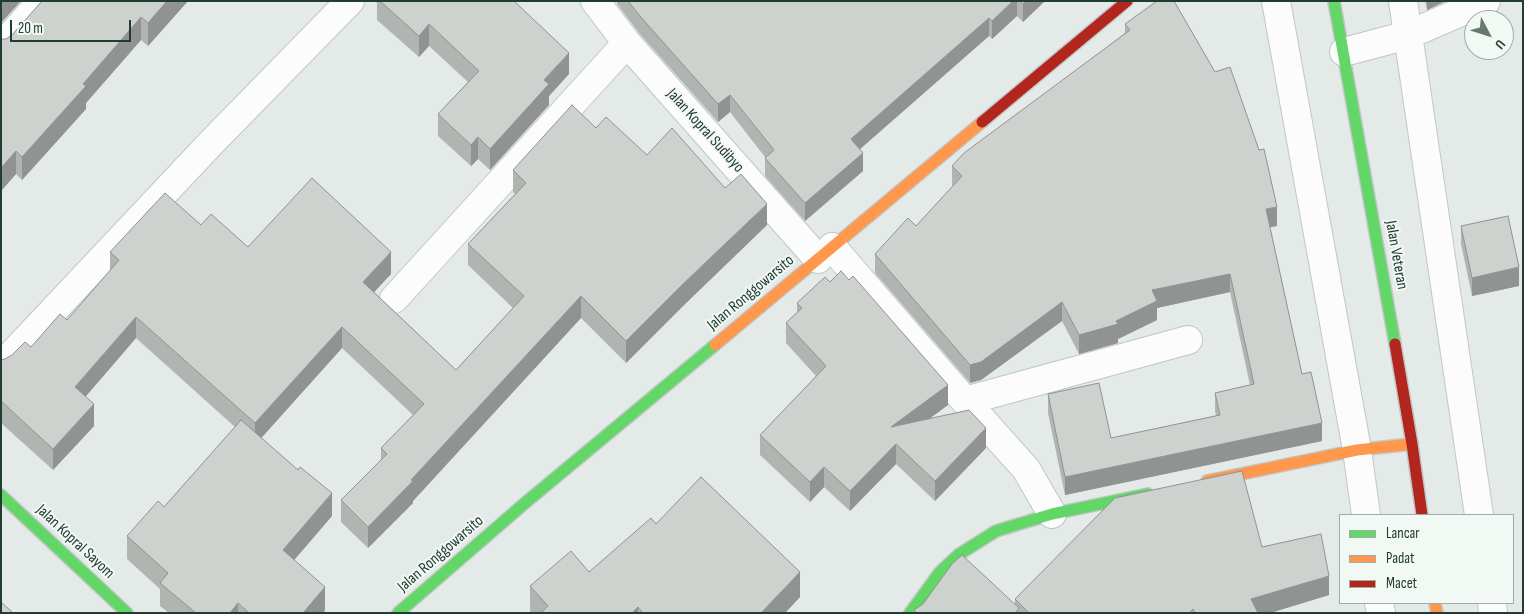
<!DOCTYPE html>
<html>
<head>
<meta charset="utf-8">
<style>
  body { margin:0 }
  #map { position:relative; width:1524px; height:614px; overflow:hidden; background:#e4eae7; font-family:"Sofia Sans Condensed",sans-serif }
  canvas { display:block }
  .frame { position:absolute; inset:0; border:2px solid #223c31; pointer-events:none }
  .legend { position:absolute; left:1339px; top:514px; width:175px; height:90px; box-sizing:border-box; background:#f2f8f4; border:1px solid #9fada6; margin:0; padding:6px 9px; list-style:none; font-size:15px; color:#223c31 }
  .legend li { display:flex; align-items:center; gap:10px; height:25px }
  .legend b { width:25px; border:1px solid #9fada6 }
  .north { position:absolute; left:1464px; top:10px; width:50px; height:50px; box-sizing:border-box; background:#f2f8f4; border:1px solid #9fada6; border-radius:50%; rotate:130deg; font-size:14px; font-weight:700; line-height:20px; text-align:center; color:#223c31 }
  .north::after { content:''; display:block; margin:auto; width:18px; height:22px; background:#667971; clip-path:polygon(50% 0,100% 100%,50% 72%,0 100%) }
  .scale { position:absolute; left:10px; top:20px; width:121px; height:22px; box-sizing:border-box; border:2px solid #223c31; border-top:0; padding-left:6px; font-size:15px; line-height:18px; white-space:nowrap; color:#223c31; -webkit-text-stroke:4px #f2f8f4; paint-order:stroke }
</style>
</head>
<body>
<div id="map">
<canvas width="1524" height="614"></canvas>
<div class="frame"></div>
<ul class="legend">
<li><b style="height:6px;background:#63d668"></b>Lancar</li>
<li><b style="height:6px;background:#ff974d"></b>Padat</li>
<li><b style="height:6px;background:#b3261e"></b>Macet</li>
</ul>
<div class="north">U</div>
<div class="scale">20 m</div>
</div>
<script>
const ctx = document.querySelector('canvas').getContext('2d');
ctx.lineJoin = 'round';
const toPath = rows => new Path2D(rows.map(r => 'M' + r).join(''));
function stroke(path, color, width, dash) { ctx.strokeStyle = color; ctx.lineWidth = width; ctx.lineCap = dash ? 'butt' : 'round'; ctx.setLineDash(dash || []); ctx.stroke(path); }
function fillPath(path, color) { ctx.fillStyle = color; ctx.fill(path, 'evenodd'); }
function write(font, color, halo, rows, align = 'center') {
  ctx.font = font + ' "Sofia Sans Condensed",sans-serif'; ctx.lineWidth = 4; ctx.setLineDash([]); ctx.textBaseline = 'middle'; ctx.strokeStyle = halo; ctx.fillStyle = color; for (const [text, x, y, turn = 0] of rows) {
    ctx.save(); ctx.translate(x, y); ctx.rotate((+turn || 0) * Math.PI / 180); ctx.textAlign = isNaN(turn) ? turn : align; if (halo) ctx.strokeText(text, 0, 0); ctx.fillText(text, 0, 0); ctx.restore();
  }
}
const street = toPath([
  [595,1,627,43,818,259],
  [1276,1,1357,450,1366,515],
  [1403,1,1479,515],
  [1,47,42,1],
  [1344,52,1408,35,1486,1],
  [832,247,965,401,1026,469,1052,514],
  [394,299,627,43],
  [1,366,211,143,350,1],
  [965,401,1188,340],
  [1379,603,1381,613],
  [1492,603,1493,613]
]);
const fast = toPath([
  [1334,1,1395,344],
  [1,495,127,613],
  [398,613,525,503,715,345],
  [910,613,940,572,958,555,996,531,1052,514,1148,494]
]);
const slow = toPath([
  [715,345,982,122],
  [1207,481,1357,450,1412,444],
  [1435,603,1437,613]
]);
const jam = toPath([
  [982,122,1127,1],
  [1395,344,1412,444,1422,515]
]);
stroke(street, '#c1c7c4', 30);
stroke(fast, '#c0c7c4', 14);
stroke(slow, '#c0c7c4', 14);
stroke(jam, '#c0c7c4', 14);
stroke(street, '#fbfcfb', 28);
stroke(fast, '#63d668', 11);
stroke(slow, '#ff974d', 11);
stroke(jam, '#b3261e', 11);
fillPath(toPath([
  [42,1,188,1,148,46,141,40,86,103,86,109,22,180,16,174,1,191,1,39,6,39,12,35],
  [375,1,514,1,569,74,549,96,549,105,490,170,478,159,471,166,438,136,438,114,468,82,429,46,419,57,377,20,377,3],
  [617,1,1045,1,1023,22,1017,16,992,39,989,36,860,149,863,171,805,221,765,176,765,157,730,112,718,122,639,33,617,4],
  [1425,1,1446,1,1427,10],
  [1125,24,1277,226,1270,227,1302,374,1322,441,1065,495,1048,413,1048,394,1111,438,1216,416,1215,411,1215,393,1250,385,1230,292,1157,308,1157,320,1118,339,1118,343,1079,354,1062,321,981,380,970,383,875,273,875,254,916,226,953,186,952,185,952,166,1125,33],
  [596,128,647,155,725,188,767,225,683,306,626,363,581,318,413,501,413,503,368,548,341,522,341,500,381,460,381,448,413,415,342,348,261,438,332,516,294,560,325,610,323,613,169,613,160,606,160,589,127,559,127,536,164,507,235,427,136,338,85,397,94,426,53,470,1,423,1,360,5,359,31,347,67,320,110,271,110,252,201,225,248,247,391,274,374,292,456,370,513,308,468,265,468,244,515,194,513,192,513,170],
  [1461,226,1519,286,1472,296,1461,244],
  [797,303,948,405,929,419,986,448,935,501,896,464,850,511,824,487,810,502,760,455,760,435,816,376,786,343,786,323,797,313],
  [656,524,800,597,785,613,531,613,530,611,530,586,589,572],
  [1262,547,1329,595,1270,613,914,613,914,610,1015,604,1015,599]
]), '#b0b5b2');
fillPath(toPath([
  [1,1,21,1,1,23],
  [167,1,188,1,148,46,148,23],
  [1013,1,1017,1,1017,16,992,39,992,21],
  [1027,1,1045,1,1023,22,1023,4],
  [1427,1,1446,1,1427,10],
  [141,17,141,40,86,103,86,109,22,180,22,157,83,84],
  [989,18,989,36,851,157,851,139],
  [429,24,429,46,419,57,419,36],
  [569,53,569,74,549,96,549,105,490,170,490,149,544,80],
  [730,95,730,112,718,122,718,104],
  [478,137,478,159,471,166,471,145],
  [16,151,16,174,1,191,1,168],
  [863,153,863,171,805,221,805,203],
  [767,204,767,225,683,306,626,363,626,341,683,284],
  [1277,207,1277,226,1266,228,1266,209],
  [391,252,391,274,363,304,363,282],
  [1519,267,1519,286,1472,296,1472,278],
  [1230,274,1230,292,1157,308,1157,320,1118,339,1118,343,1079,354,1079,335,1116,321,1152,290],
  [581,296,581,318,413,501,413,503,368,548,368,527,411,480],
  [1062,302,1062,321,981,380,970,383,970,365],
  [136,317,136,338,75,409,75,387],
  [342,327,342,348,255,445,255,423],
  [948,385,948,405,891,447,891,427],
  [94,404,94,426,53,470,53,449],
  [1322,423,1322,441,1065,495,1065,477],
  [986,428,986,448,935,501,935,481],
  [896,444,896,464,850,511,850,491],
  [824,467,824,487,810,502,810,482],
  [332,493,332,516,283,573,283,550],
  [800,572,800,597,785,613,761,613],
  [1329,576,1329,595,1270,613,1251,613,1251,599],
  [325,587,325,610,323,613,303,613],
  [238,603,238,613,230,613],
  [638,607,638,613,632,613]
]), '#909391');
const building = toPath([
  [42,1,167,1,148,23,141,17,83,84,86,86,22,157,16,151,1,168,1,39,6,39,12,35,42,1],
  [380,1,514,1,569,53,544,80,549,84,490,149,478,137,471,145,438,114,479,71,429,24,419,36,380,1],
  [628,1,1013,1,992,21,989,18,851,139,863,153,805,203,765,158,774,150,730,95,718,104,639,15,628,1],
  [1020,1,1027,1,1023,4,1020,1],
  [1157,1,1174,1,1215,72,1230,67,1259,150,1264,149,1277,207,1266,209,1302,374,1311,372,1322,423,1065,477,1048,394,1099,383,1111,438,1220,415,1215,393,1254,384,1230,274,1152,290,1157,301,1116,321,1118,324,1079,335,1062,302,981,362,970,365,875,254,908,218,916,226,962,176,952,166,964,153,1130,30,1125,24,1157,1],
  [572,105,596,128,606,117,647,155,672,128,725,188,741,174,767,204,683,284,626,341,581,296,411,480,413,481,368,527,341,500,387,454,381,448,424,404,342,327,255,423,136,317,75,387,94,404,53,449,1,401,1,360,5,359,12,355,25,342,31,347,60,314,67,320,119,260,110,252,165,193,201,225,211,214,248,247,312,178,391,252,363,282,456,370,524,296,468,244,526,183,513,170,572,105],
  [1508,216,1519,267,1472,278,1461,226,1508,216],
  [841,271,849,280,853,276,948,385,891,427,969,410,986,428,935,481,896,444,850,491,824,467,810,482,760,435,826,366,786,323,802,308,797,303,825,277,830,282,841,271],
  [241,420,298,470,300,467,332,493,283,550,325,587,303,613,249,613,238,603,230,613,196,613,160,583,168,573,127,536,158,501,164,507,241,420],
  [1242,471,1262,547,1321,534,1329,576,1251,599,1258,613,1195,613,1193,609,1189,613,1029,613,1015,599,1115,498,1242,471],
  [701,477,800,572,761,613,643,613,638,607,632,613,541,613,548,606,530,586,571,551,589,572,651,518,656,524,701,477],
  [962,555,1019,608,1015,613,917,613,914,610,923,604,952,564,962,555],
  [1,602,13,613,1,613,1,602]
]);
fillPath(building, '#cdd2cf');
stroke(building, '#909391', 1);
write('16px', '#223c31', '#f2f8f4', [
  ["Jalan Kopral Sudibyo",705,131,48],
  ["Jalan Veteran",1396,255,80],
  ["Jalan Ronggowarsito",751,293,-40],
  ["Jalan Kopral Sayom",75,542,43],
  ["Jalan Ronggowarsito",441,554,-41]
]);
</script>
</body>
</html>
